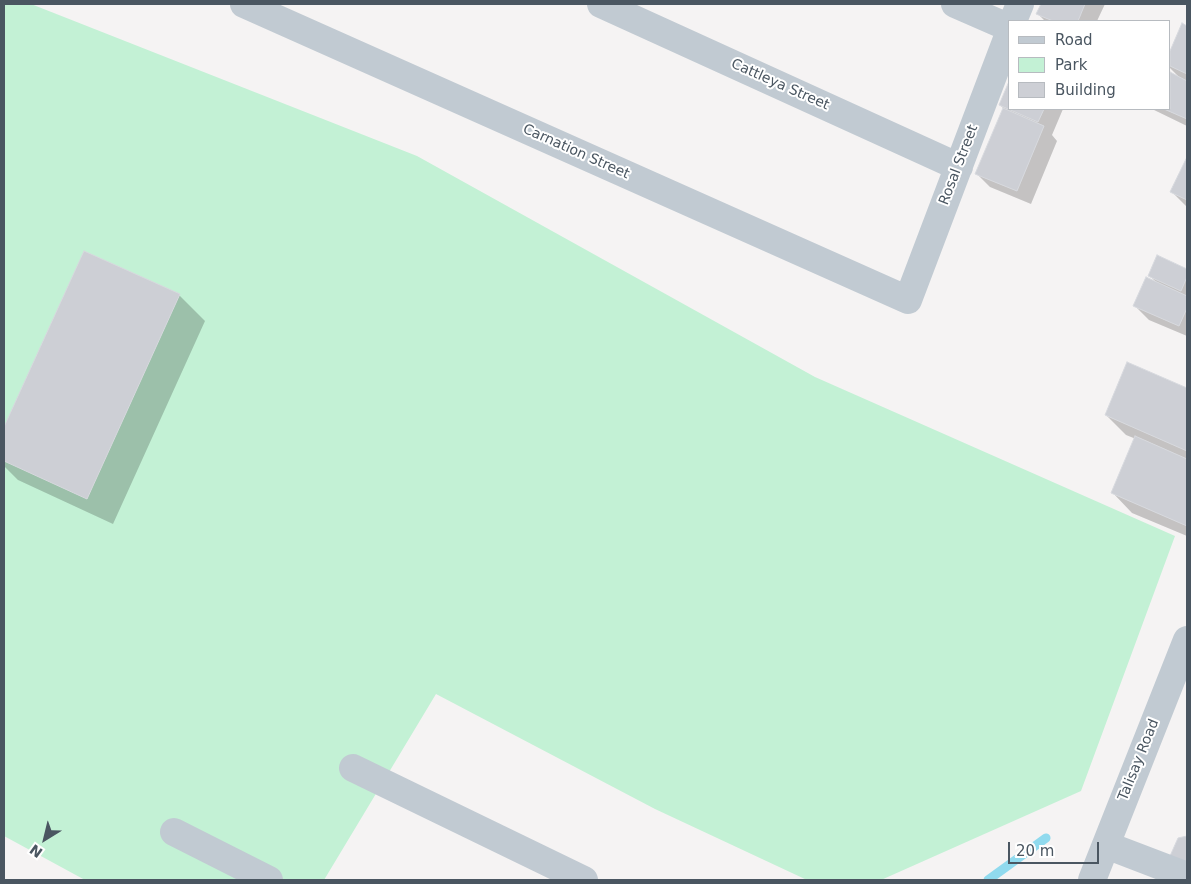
<!DOCTYPE html>
<html>
<head>
<meta charset="utf-8">
<style>
  body { margin:0 }
  #map { position:relative; width:1191px; height:884px; overflow:hidden; background:#f5f3f3; font-family:"DejaVu Sans",sans-serif }
  canvas { display:block }
  .frame { position:absolute; inset:0; border:5px solid #4a5661; pointer-events:none }
  .legend { position:absolute; left:1008px; top:20px; width:162px; height:90px; box-sizing:border-box; background:#fff; border:1px solid #b7bbc0; margin:0; padding:6px 9px; list-style:none; font-size:15px; color:#4a5661 }
  .legend li { display:flex; align-items:center; gap:10px; height:25px }
  .legend b { width:25px; border:1px solid #b7bbc0 }
  .north { position:absolute; left:20px; top:814px; width:50px; height:50px; -webkit-text-stroke:4px #fff; paint-order:stroke; rotate:216deg; font-size:14px; font-weight:700; line-height:20px; text-align:center; color:#4a5661 }
  .north::after { content:''; display:block; margin:auto; width:18px; height:22px; background:#4a5661; clip-path:polygon(50% 0,100% 100%,50% 72%,0 100%) }
  .scale { position:absolute; left:1008px; top:842px; width:91px; height:22px; box-sizing:border-box; border:2px solid #4a5661; border-top:0; padding-left:6px; font-size:15px; line-height:18px; white-space:nowrap; color:#4a5661; -webkit-text-stroke:4px #fff; paint-order:stroke }
</style>
</head>
<body>
<div id="map">
<canvas width="1191" height="884"></canvas>
<div class="frame"></div>
<ul class="legend">
<li><b style="height:6px;background:#c1cad2"></b>Road</li>
<li><b style="height:14px;background:#c3f1d5"></b>Park</li>
<li><b style="height:14px;background:#cdcfd5"></b>Building</li>
</ul>
<div class="north">N</div>
<div class="scale">20 m</div>
</div>
<script>
const ctx = document.querySelector('canvas').getContext('2d');
ctx.lineJoin = 'round';
function fillPath(path, color) { ctx.fillStyle = color; ctx.fill(path, 'evenodd'); }
const toPath = rows => new Path2D(rows.map(r => 'M' + r).join(''));
function stroke(path, color, width, dash) { ctx.strokeStyle = color; ctx.lineWidth = width; ctx.lineCap = dash ? 'butt' : 'round'; ctx.setLineDash(dash || []); ctx.stroke(path); }
function write(font, color, halo, rows, align = 'center') {
  ctx.font = font + ' "DejaVu Sans",sans-serif'; ctx.lineWidth = 4; ctx.setLineDash([]); ctx.textBaseline = 'middle'; ctx.strokeStyle = halo; ctx.fillStyle = color; for (const [text, x, y, turn = 0] of rows) {
    ctx.save(); ctx.translate(x, y); ctx.rotate((+turn || 0) * Math.PI / 180); ctx.textAlign = isNaN(turn) ? turn : align; if (halo) ctx.strokeText(text, 0, 0); ctx.fillText(text, 0, 0); ctx.restore();
  }
}
fillPath(toPath([
  [4,4,31,4,417,156,815,377,1175,536,1081,791,881,880,807,880,655,809,436,694,324,880,85,880,4,836]
]), '#c3f1d5');
fillPath(toPath([
  [1042,4,1105,4,1097,21,1045,21,1038,14],
  [1183,25,1187,27,1187,126,1152,109,1170,109,1170,74,1180,78,1170,68,1170,54],
  [1000,105,1010,109,1063,109,1052,135,1057,141,1031,204,990,187,976,173,1004,109],
  [1187,160,1187,207,1172,192],
  [84,252,179,295,205,321,113,524,18,480,4,466,4,430],
  [1157,257,1187,270,1187,336,1149,320,1135,306,1157,283,1150,276],
  [1128,363,1187,389,1187,536,1132,513,1112,492,1136,439,1126,435,1106,415]
]), '#0003');
stroke(toPath([
  [988,880,1046,838]
]), '#90daee', 9);
const building = toPath([
  [1041,4,1085,4,1078,21,1053,21,1036,14,1041,4],
  [1182,23,1187,26,1187,74,1170,66,1170,51,1182,23],
  [1170,72,1187,81,1187,119,1164,109,1170,109,1170,72],
  [1010,79,1010,109,1044,109,1038,122,999,105,1010,79],
  [1003,108,1044,126,1017,191,975,174,1003,108],
  [1187,157,1187,200,1170,192,1187,157],
  [84,251,180,294,87,499,4,461,4,427,84,251],
  [1157,255,1187,269,1187,277,1181,291,1148,276,1157,255],
  [1146,277,1187,296,1187,308,1179,326,1133,306,1146,277],
  [1127,362,1187,388,1187,451,1105,415,1127,362],
  [1135,436,1187,459,1187,526,1111,493,1135,436],
  [1187,836,1187,864,1170,856,1178,838,1187,836]
]);
fillPath(building, '#cdcfd5');
stroke(building, '#d7d9de', 1);
stroke(toPath([
  [244,4,908,300,1010,31],
  [601,4,959,167],
  [955,4,1010,28],
  [1013,21,1020,4],
  [353,768,584,880],
  [174,832,269,880],
  [1106,845,1187,876],
  [1092,880,1187,640]
]), '#c1cad2', 28);
write('14px', '#4a5661', '#fff', [
  ["Cattleya Street",780,85,24],
  ["Carnation Street",576,152,24],
  ["Rosal Street",959,165,-69],
  ["Talisay Road",1139,760,-68]
]);
</script>
</body>
</html>
